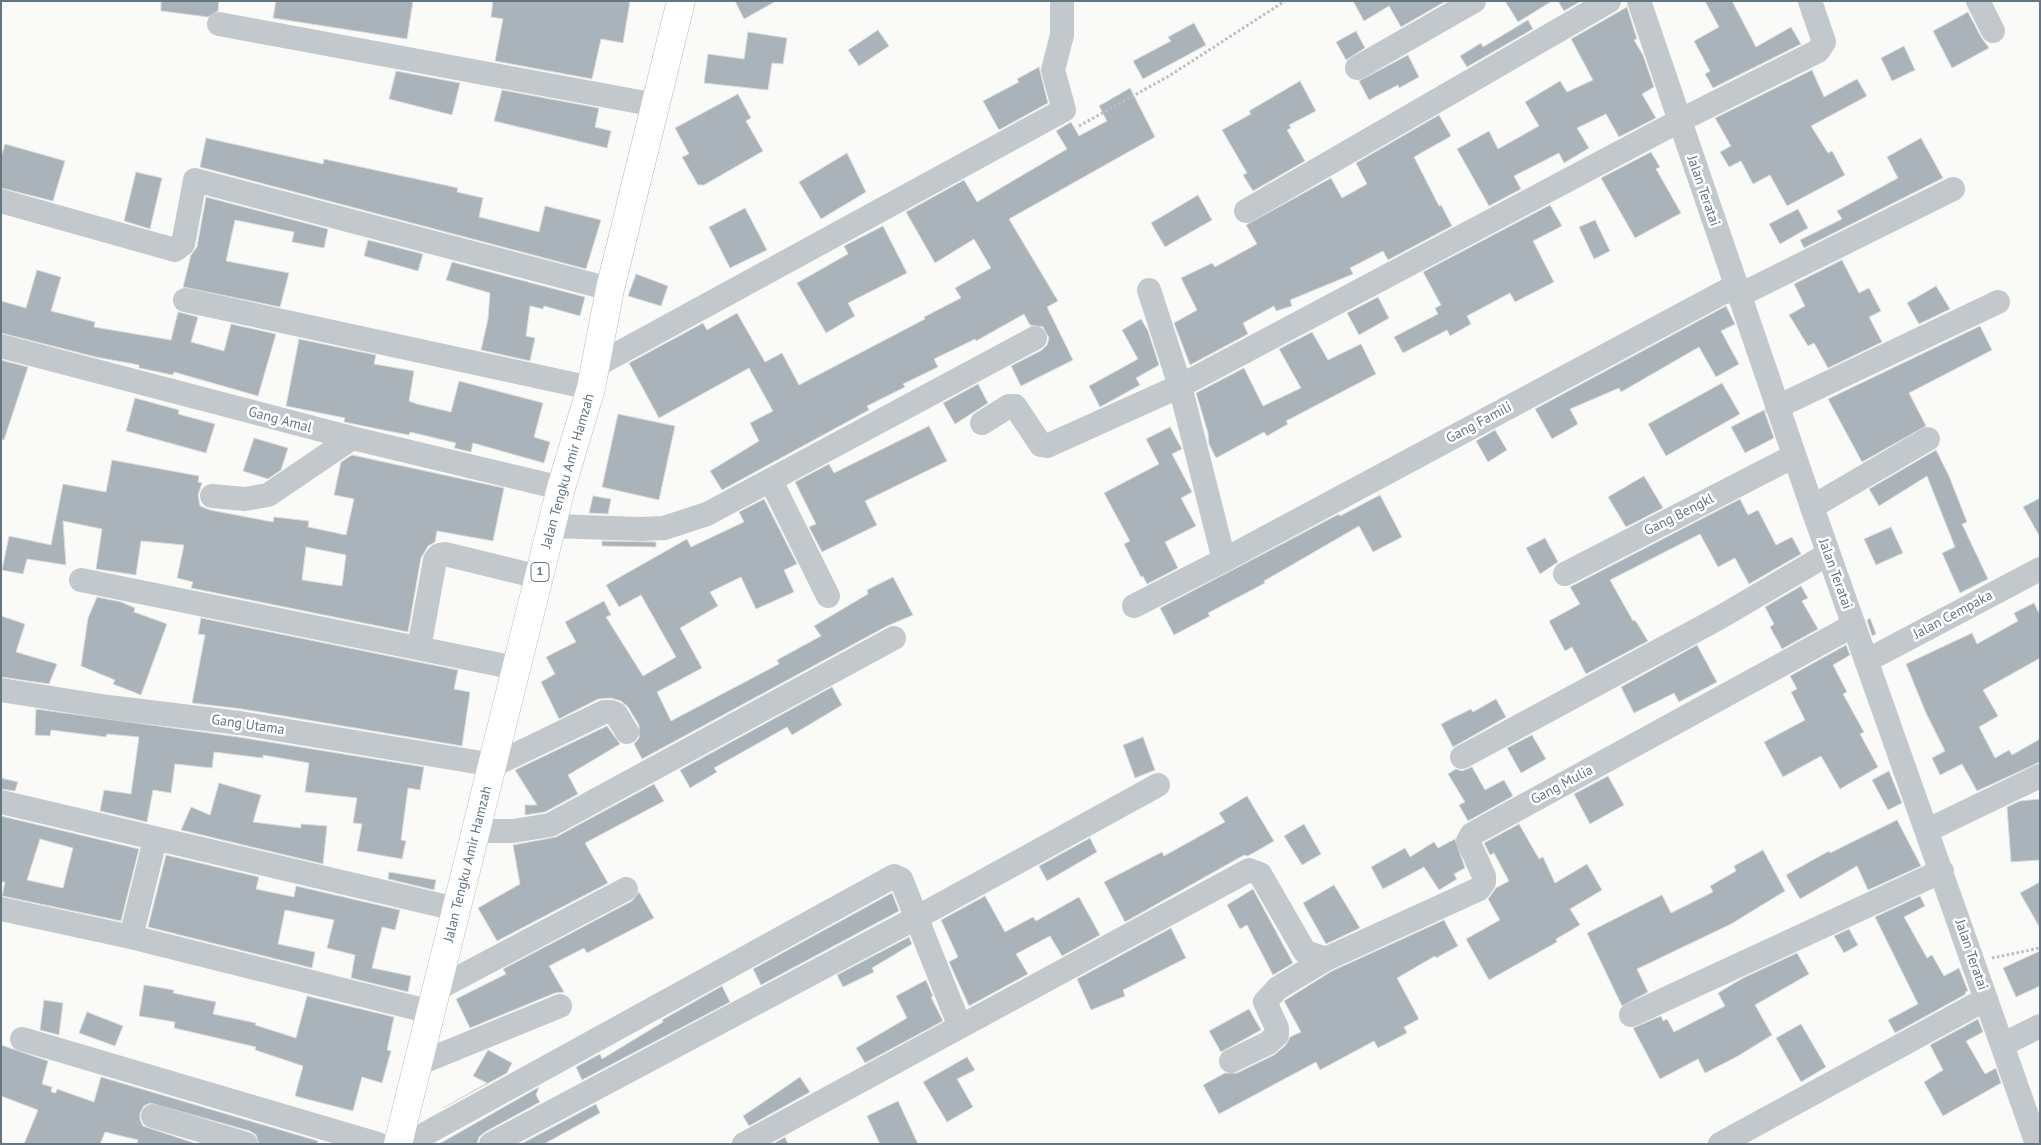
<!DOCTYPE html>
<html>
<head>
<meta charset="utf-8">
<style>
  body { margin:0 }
  #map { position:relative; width:2041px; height:1145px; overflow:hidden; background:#fafaf8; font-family:"PT Sans",sans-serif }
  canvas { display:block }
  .frame { position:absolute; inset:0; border:2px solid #657683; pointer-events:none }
</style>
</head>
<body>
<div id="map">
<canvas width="2041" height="1145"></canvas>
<div class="frame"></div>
</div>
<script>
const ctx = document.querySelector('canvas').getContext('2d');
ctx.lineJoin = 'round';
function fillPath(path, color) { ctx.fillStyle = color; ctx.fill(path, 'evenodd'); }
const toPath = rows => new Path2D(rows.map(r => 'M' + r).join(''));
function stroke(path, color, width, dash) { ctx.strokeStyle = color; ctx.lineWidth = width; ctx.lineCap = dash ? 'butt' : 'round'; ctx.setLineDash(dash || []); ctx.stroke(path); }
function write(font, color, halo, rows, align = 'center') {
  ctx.font = font + ' "PT Sans",sans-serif'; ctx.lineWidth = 5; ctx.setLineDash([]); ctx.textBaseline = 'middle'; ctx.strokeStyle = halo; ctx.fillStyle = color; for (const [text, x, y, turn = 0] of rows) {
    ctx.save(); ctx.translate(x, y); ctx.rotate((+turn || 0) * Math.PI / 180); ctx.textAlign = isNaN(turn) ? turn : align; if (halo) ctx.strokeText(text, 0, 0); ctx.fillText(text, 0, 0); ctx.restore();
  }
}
const building = toPath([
  [161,1,219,1,218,11,208,17,161,11,161,1],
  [276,1,413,1,407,39,273,18,276,1],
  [493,1,630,1,623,43,601,39,592,79,495,61,503,19,491,17,493,1],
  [735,1,776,1,744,19,735,1],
  [1353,1,1446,1,1401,27,1389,6,1364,21,1353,1],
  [1505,1,1552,1,1518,22,1505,1],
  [1558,1,1581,1,1564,11,1558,1],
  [1705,1,1732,1,1756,47,1791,27,1801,44,1713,88,1705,74,1710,71,1694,41,1719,27,1705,1],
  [1627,7,1637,39,1634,40,1643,55,1654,87,1642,94,1656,118,1619,137,1606,114,1577,128,1589,148,1564,163,1559,153,1514,176,1521,189,1489,206,1457,149,1489,131,1498,149,1539,126,1525,102,1560,81,1567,92,1593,80,1571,39,1627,7],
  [1968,12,1981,37,1989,48,1952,68,1933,31,1968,12],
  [1528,20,1533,29,1467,67,1460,56,1481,43,1483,47,1528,20],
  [1194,23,1206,45,1143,79,1133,61,1171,41,1168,37,1194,23],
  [878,30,889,46,859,66,848,50,878,30],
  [1356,31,1365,48,1346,60,1336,42,1356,31],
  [748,32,787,38,783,64,772,63,768,90,704,83,708,54,744,59,748,32],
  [1904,46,1915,70,1892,81,1881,58,1904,46],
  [1408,55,1419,77,1399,88,1398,85,1369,100,1359,81,1408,55],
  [1039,67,1048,103,999,130,983,101,1019,82,1017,79,1039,67],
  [1812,70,1824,97,1857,79,1867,96,1811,126,1828,153,1832,151,1845,175,1787,206,1770,175,1753,184,1741,161,1729,167,1720,152,1731,146,1715,118,1812,70],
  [396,71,460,83,452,115,389,99,396,71],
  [1300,81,1316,111,1289,125,1291,128,1287,130,1305,161,1253,191,1243,175,1247,173,1222,130,1251,114,1249,111,1300,81],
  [1130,88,1155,137,1009,219,1058,301,1047,307,1073,360,1021,386,1011,366,1042,350,1047,345,1049,338,1043,327,1030,325,1024,314,976,341,975,339,934,359,938,367,903,384,905,387,867,406,869,410,722,490,710,471,759,441,750,423,773,411,749,368,659,418,629,363,703,323,707,330,737,313,765,362,782,353,799,385,925,319,924,317,961,298,955,288,991,268,974,239,935,263,906,212,964,180,977,202,1067,149,1056,131,1071,122,1079,136,1107,121,1099,106,1130,88],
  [502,90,599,108,595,127,611,131,607,148,494,121,502,90],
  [738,94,751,118,746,121,763,151,704,185,698,185,682,157,689,154,675,128,738,94],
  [1439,115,1451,136,1414,157,1439,206,1441,205,1452,226,1388,260,1383,251,1350,268,1353,274,1290,300,1292,306,1276,311,1274,306,1243,323,1248,334,1190,365,1174,323,1197,310,1181,278,1212,263,1215,267,1257,244,1246,225,1331,178,1342,198,1367,184,1356,163,1439,115],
  [206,138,323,164,324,159,458,188,457,192,483,198,479,217,539,232,545,206,601,220,586,269,200,167,206,138],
  [1921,138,1943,178,1804,248,1800,240,1842,219,1837,211,1898,178,1887,157,1921,138],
  [5,144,65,161,53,201,1,188,1,157,5,144],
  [1651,152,1660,167,1656,169,1681,213,1635,238,1601,178,1651,152],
  [847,153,866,192,821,219,799,182,847,153],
  [136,172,162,178,150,229,124,221,136,172],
  [1198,195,1212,220,1165,247,1151,223,1198,195],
  [206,197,328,229,324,248,292,242,294,232,235,220,226,261,289,273,280,307,183,287,191,255,197,247,206,197],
  [1550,205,1562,226,1533,241,1554,282,1515,302,1510,293,1467,316,1471,324,1450,336,1447,330,1403,353,1394,337,1438,314,1435,308,1441,305,1423,272,1550,205],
  [745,208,767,250,730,268,709,227,745,208],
  [1798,209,1808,228,1780,244,1769,224,1798,209],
  [1595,220,1610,251,1594,259,1579,227,1595,220],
  [883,226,907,273,848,303,855,316,826,333,797,283,848,254,844,246,883,226],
  [368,240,423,254,418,271,364,256,368,240],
  [1842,260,1859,293,1869,288,1881,311,1869,317,1882,342,1828,368,1814,343,1808,346,1789,315,1805,306,1794,284,1842,260],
  [452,262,585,297,580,316,544,306,543,309,530,306,526,336,535,338,530,361,481,350,488,319,490,293,446,280,452,262],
  [37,270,61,277,51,311,95,322,94,327,171,340,178,312,198,317,191,342,224,351,231,324,276,334,258,396,174,372,173,375,144,369,139,368,139,365,96,357,1,333,1,301,26,308,37,270],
  [636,274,668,286,661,306,628,296,636,274],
  [1936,286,1950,309,1919,324,1907,303,1936,286],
  [1378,297,1389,318,1359,335,1347,313,1378,297],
  [1726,306,1735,324,1721,331,1739,364,1716,377,1699,347,1621,392,1619,388,1570,409,1578,424,1552,439,1535,409,1726,306],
  [1141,319,1148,331,1159,365,1136,378,1140,385,1100,407,1089,386,1138,359,1122,330,1141,319],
  [1980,326,1992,350,1909,393,1926,426,1862,462,1828,399,1980,326],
  [1312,332,1328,360,1361,344,1376,374,1286,421,1288,424,1267,436,1264,432,1216,458,1209,444,1208,433,1196,393,1244,368,1263,406,1301,388,1279,349,1312,332],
  [299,339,376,355,374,364,414,371,409,401,417,404,451,412,459,381,543,403,534,437,550,442,544,463,473,443,471,452,454,448,456,443,410,432,409,435,383,430,344,422,345,418,286,406,299,339],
  [1,360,28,367,4,440,1,439,1,360],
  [1722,383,1740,414,1666,456,1648,424,1722,383],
  [978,384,988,403,955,424,943,403,978,384],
  [135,398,179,410,178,414,215,424,206,453,126,431,135,398],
  [1764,410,1774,438,1745,453,1731,427,1764,410],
  [618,414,675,426,659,500,602,487,618,414],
  [929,426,947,461,865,501,877,525,822,552,809,527,816,524,795,482,829,464,834,473,929,426],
  [1170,427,1182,449,1172,454,1192,492,1181,498,1196,526,1165,542,1178,568,1147,584,1143,576,1141,577,1124,544,1130,541,1104,493,1159,464,1146,439,1170,427],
  [1495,430,1507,450,1488,462,1476,441,1495,430],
  [254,438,288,448,281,470,268,479,243,471,254,438],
  [1936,450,1949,476,1967,522,1962,524,1988,579,1960,593,1942,553,1955,547,1927,476,1879,506,1869,489,1936,450],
  [352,455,504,488,493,541,437,531,435,542,428,546,421,558,408,632,191,588,193,582,177,578,184,545,141,541,136,575,96,569,102,529,63,521,66,565,27,559,23,574,2,570,9,536,51,545,63,484,106,492,112,460,199,476,198,482,202,483,198,495,200,506,210,510,273,522,274,517,309,521,308,527,346,535,354,499,334,495,341,462,352,455],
  [306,547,346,555,342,586,302,580,306,547],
  [1644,476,1663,508,1626,527,1608,497,1644,476],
  [1380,495,1402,537,1373,552,1359,526,1264,581,1265,583,1208,613,1210,616,1174,635,1160,608,1339,514,1340,516,1380,495],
  [593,496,611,499,608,514,589,513,593,496],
  [2040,498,2040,537,2023,507,2040,498],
  [764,499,797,564,784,570,794,592,756,609,741,577,710,592,718,606,680,628,702,668,657,692,671,721,779,664,777,660,821,636,814,626,868,594,867,590,893,577,913,615,887,626,642,759,634,744,639,738,639,725,628,707,621,701,611,698,598,699,559,719,541,682,555,674,546,657,576,642,565,622,604,601,611,615,606,617,643,676,676,657,641,595,619,607,606,585,687,539,691,547,744,522,739,512,764,499],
  [1740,499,1748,515,1758,510,1776,545,1792,537,1801,554,1749,584,1735,558,1718,567,1700,534,1610,580,1633,621,1635,620,1648,641,1586,674,1572,647,1565,651,1549,621,1580,604,1570,587,1740,499],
  [1891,527,1903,553,1876,565,1864,539,1891,527],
  [1545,538,1558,562,1540,574,1526,548,1545,538],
  [602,541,656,542,656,547,602,546,602,541],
  [1801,586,1808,598,1802,601,1818,629,1782,649,1770,627,1774,624,1765,607,1801,586],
  [97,597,121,602,135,608,134,612,167,624,141,695,113,684,115,680,81,666,88,618,97,597],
  [2034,603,2040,615,2040,658,1983,690,1998,716,1979,727,1995,758,2009,750,2012,755,2040,739,2040,762,1977,791,1962,764,1940,775,1932,758,1945,751,1926,713,1906,664,1972,633,1977,644,2018,621,2014,613,2034,603],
  [1,616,25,624,16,652,57,664,49,684,1,677,1,616],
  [201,618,458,670,454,689,470,692,462,746,242,709,192,703,205,635,198,634,201,618],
  [1870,618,1876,634,1872,636,1867,620,1870,618],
  [1697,645,1717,682,1679,702,1674,693,1634,713,1621,687,1697,645],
  [1846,645,1850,655,1833,665,1847,692,1843,694,1864,732,1860,734,1878,767,1840,789,1821,756,1783,777,1764,742,1805,720,1791,692,1797,689,1790,676,1846,645],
  [832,687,842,705,792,735,787,727,714,768,717,772,690,788,680,770,832,687],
  [1496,699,1506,717,1453,747,1441,724,1471,709,1473,712,1496,699],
  [36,709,238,737,424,767,420,790,408,788,401,840,406,841,402,859,357,851,362,824,353,823,357,798,305,792,309,763,263,755,263,758,214,752,212,768,175,764,171,793,153,790,147,822,100,811,104,790,131,794,139,737,107,734,106,737,51,730,50,736,35,735,36,709],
  [607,726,620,744,568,775,578,794,545,812,525,815,525,805,537,805,515,770,607,726],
  [1532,735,1546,759,1521,773,1507,748,1532,735],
  [1143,737,1155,770,1135,778,1123,745,1143,737],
  [1472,767,1485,790,1504,780,1513,796,1468,821,1459,805,1465,802,1448,774,1456,769,1462,771,1472,767],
  [1889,771,1902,803,1888,810,1872,780,1889,771],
  [1608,776,1624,805,1590,824,1574,794,1608,776],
  [1,778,18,782,15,791,1,789,1,778],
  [219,783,261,795,253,822,301,828,301,824,327,826,323,864,181,830,191,807,210,815,219,783],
  [654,784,664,801,585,843,608,883,497,941,478,908,520,884,513,845,556,837,654,784],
  [1247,796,1274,841,1248,856,1244,855,1125,922,1104,882,1162,852,1164,856,1225,822,1219,813,1247,796],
  [2040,799,2040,860,2011,862,2007,807,2020,801,2040,799],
  [1,816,139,849,121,921,2,896,5,882,1,882,1,816],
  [40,839,73,848,63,888,27,880,40,839],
  [1897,820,1921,866,1868,890,1857,866,1800,899,1786,875,1829,851,1830,853,1897,820],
  [1304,824,1321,854,1302,865,1284,836,1304,824],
  [1519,824,1539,859,1543,857,1555,883,1587,864,1602,890,1570,909,1580,925,1556,939,1557,942,1489,980,1466,939,1500,920,1488,899,1496,888,1509,881,1494,853,1490,855,1484,843,1519,824],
  [1090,838,1097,852,1047,881,1039,866,1090,838],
  [1455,839,1465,868,1454,874,1457,879,1439,890,1424,867,1383,889,1371,867,1405,848,1410,857,1434,842,1438,848,1455,839],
  [1763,850,1785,891,1731,924,1637,969,1648,992,1622,1006,1587,933,1662,895,1671,913,1713,892,1710,886,1736,871,1734,866,1763,850],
  [166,855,259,877,256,889,294,897,296,886,400,910,395,930,382,927,372,968,411,976,408,992,351,978,355,955,327,948,334,920,285,910,278,944,315,952,312,968,148,927,166,855],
  [389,872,436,880,434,890,388,879,389,872],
  [2040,882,2040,928,2020,893,2040,882],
  [1334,885,1360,928,1326,944,1303,903,1334,885],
  [1253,889,1293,963,1273,975,1247,925,1240,929,1227,905,1253,889],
  [639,892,654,918,587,953,584,948,549,966,564,992,555,993,470,1028,456,999,506,974,503,969,632,901,639,892],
  [892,893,899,911,761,985,753,969,892,893],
  [985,896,1005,932,1033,917,1036,921,1079,897,1100,935,1062,956,1050,936,1016,954,1028,974,969,1006,949,962,958,957,941,920,985,896],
  [1920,896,1925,906,1904,917,1927,958,1932,955,1944,976,1959,968,1968,991,1965,992,1966,994,1895,1033,1888,1020,1918,1004,1875,917,1920,896],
  [1444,920,1458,946,1436,958,1435,956,1397,978,1419,1019,1404,1027,1407,1033,1378,1048,1374,1041,1320,1070,1316,1062,1219,1114,1203,1085,1225,1073,1237,1073,1274,1055,1286,1045,1290,1037,1301,1032,1284,1001,1287,999,1332,971,1444,920],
  [1171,928,1186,958,1123,990,1125,996,1091,1010,1077,979,1171,928],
  [1849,929,1858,945,1844,953,1834,936,1849,929],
  [909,937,912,944,872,968,874,972,843,987,837,975,909,937],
  [2040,951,2040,986,2016,997,2003,968,2040,951],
  [1797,953,1809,974,1755,1005,1772,1035,1738,1056,1705,1073,1698,1059,1660,1079,1633,1028,1661,1016,1663,1021,1667,1019,1674,1032,1725,1006,1718,993,1743,978,1797,953],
  [926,980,933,996,931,997,943,1021,865,1063,856,1048,907,1018,896,996,926,980],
  [144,985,174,990,173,993,216,1002,213,1014,256,1023,255,1025,296,1038,307,996,394,1017,387,1050,391,1051,382,1083,362,1077,353,1111,295,1096,303,1066,255,1050,256,1047,174,1028,175,1022,139,1016,144,985],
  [722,986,730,1002,582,1080,576,1067,600,1054,602,1059,663,1022,662,1020,722,986],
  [44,1000,63,1003,59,1035,40,1030,44,1000],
  [1249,1009,1261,1030,1221,1052,1209,1031,1249,1009],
  [87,1012,123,1026,115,1046,79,1033,87,1012],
  [1978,1019,1983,1032,1966,1041,1985,1074,1996,1068,2001,1083,1943,1116,1924,1082,1943,1070,1930,1045,1978,1019],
  [1801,1024,1826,1067,1801,1082,1776,1038,1801,1024],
  [1,1045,48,1061,42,1084,52,1087,51,1092,56,1093,57,1089,94,1102,101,1077,318,1141,317,1144,259,1144,256,1135,250,1131,150,1103,144,1106,140,1113,140,1120,143,1126,197,1144,137,1144,138,1140,105,1132,100,1144,24,1144,38,1110,1,1096,1,1045],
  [488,1050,512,1063,507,1073,443,1108,487,1083,473,1076,488,1050],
  [967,1057,975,1070,957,1079,973,1107,947,1122,923,1082,967,1057],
  [800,1077,810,1092,749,1126,743,1116,800,1077],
  [539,1087,536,1095,540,1102,485,1132,479,1137,477,1144,439,1144,539,1087],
  [898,1101,918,1144,880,1144,867,1116,898,1101],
  [596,1104,600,1113,544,1144,521,1144,596,1104],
  [785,1137,788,1144,773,1144,785,1137]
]);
fillPath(building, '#aab3b9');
stroke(building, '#dcdcda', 1);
const major = toPath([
  [398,1144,561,488,591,388,610,289,681,1]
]);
stroke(major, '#b5babe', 29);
stroke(toPath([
  [1079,126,1169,76,1285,1],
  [1992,958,2040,948]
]), '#bbbfc2', 3, [2.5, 2.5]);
stroke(toPath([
  [1639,1,1812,507,2037,1144],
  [1978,1,1993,31],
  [219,24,656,105],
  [1357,68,1474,1],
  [1,201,175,250,183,244,195,180,610,289],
  [1246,211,1609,1],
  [1149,290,1180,386,1224,560],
  [1738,296,1953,189],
  [185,300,591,388],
  [1,346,352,438,561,488],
  [597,365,1064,110,1053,70,1062,35,1062,1],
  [1777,407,1998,302],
  [982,423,1009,406,1015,406,1041,445,1047,446,1180,386,1679,121,1818,51,1824,42,1810,1],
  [771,481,828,596],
  [212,496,245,499,268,495,352,438],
  [1812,507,1928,439],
  [552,526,641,529,664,528,707,514,1035,338],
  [1565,574,1794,456],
  [81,580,516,668],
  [1134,606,1224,560,1735,286],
  [419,648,435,560,439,555,445,554,539,577],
  [1866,661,2040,569],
  [1,690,108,707,240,723,494,765,604,712,611,712,616,714,627,732],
  [1462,757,1719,618,1828,554],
  [1,802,456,909],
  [1928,830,2040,776],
  [476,831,513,831,550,825,894,638],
  [1,909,131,937,431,1012],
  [131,937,155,840],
  [437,989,626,889],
  [1631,1015,1942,871],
  [22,1039,378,1144],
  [2002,1045,2040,1026],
  [1231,1061,1268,1043,1277,1035,1277,1028,1265,1002,1278,988,1326,959,1479,889,1484,882,1484,876,1468,841,1472,834,1854,625],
  [418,1064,560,1006],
  [153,1116,246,1144],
  [407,1144,894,876,901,879,960,1027],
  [491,1144,916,918,1158,785],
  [744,1144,1249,870,1260,874,1305,952,1326,959],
  [1720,1144,1986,999]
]), '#c3c8cc', 24);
stroke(major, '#fff', 28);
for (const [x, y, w] of [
  [540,572,18]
]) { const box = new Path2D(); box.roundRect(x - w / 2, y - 9.5, w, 19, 4); ctx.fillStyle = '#fff'; ctx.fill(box); stroke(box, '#657683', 1); }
write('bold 12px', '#657683', null, [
  ["1",540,572]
]);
write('14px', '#657683', '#fff', [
  ["Jalan Teratai",1703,191,71],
  ["Gang Amal",280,420,15],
  ["Gang Famili",1479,423,-28],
  ["Jalan Tengku Amir Hamzah",568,471,-74],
  ["Gang Bengkl",1679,515,-27],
  ["Jalan Teratai",1835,574,70],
  ["Jalan Cempaka",1953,615,-28],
  ["Gang Utama",248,725,8],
  ["Gang Mulia",1562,785,-28],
  ["Jalan Tengku Amir Hamzah",468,864,-76],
  ["Jalan Teratai",1971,955,71]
]);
</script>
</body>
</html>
